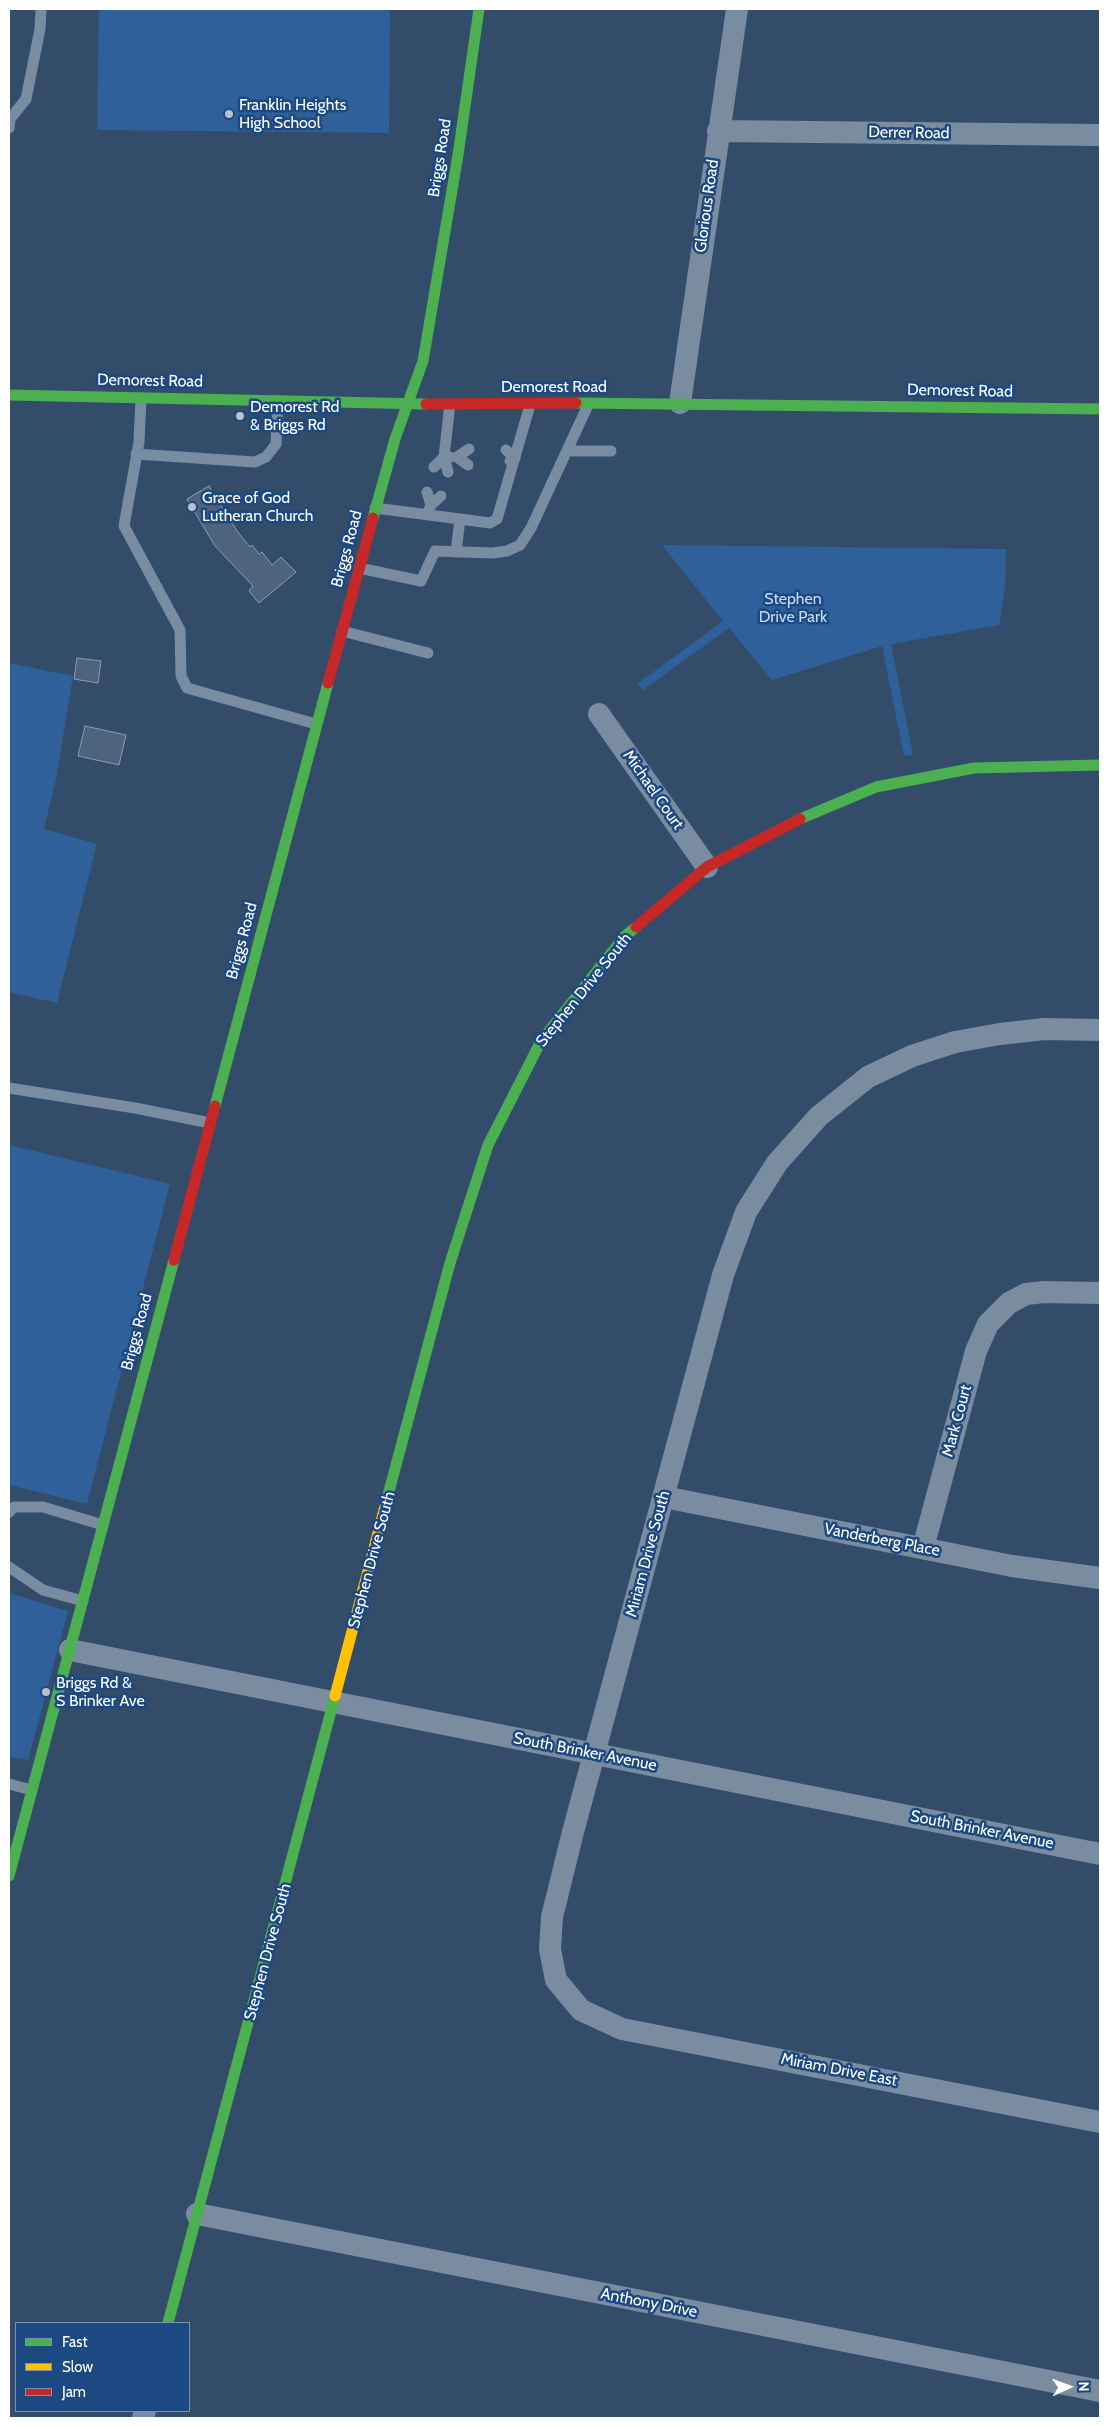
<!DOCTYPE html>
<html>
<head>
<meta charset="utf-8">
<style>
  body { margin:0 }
  #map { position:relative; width:1109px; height:2427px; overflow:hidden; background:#334c6a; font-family:Cabin,sans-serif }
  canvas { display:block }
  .frame { position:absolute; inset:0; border:10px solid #fff; pointer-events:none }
  .legend { position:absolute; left:15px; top:2322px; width:175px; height:90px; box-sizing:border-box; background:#1c4981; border:1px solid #7792b3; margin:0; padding:6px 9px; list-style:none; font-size:15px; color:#fff }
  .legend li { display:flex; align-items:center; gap:10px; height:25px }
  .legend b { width:25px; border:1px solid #7792b3 }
  .north { position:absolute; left:1044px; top:2362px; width:50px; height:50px; -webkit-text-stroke:4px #1c4981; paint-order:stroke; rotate:88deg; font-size:14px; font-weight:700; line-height:20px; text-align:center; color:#fff }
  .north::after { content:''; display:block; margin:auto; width:18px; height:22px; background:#fff; clip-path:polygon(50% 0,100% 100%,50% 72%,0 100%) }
</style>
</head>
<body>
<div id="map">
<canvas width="1109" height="2427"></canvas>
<div class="frame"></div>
<ul class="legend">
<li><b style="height:6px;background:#4caf50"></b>Fast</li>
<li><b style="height:6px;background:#ffc107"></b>Slow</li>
<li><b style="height:6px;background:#c62828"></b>Jam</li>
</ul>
<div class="north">N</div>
</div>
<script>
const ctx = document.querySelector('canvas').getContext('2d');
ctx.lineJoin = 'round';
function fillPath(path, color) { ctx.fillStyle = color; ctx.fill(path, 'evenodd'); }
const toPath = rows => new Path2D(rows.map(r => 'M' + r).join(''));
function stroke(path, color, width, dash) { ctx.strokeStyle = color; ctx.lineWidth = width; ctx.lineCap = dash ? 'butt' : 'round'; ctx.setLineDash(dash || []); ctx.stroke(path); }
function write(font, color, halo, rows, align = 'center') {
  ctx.font = font + ' Cabin,sans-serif'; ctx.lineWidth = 5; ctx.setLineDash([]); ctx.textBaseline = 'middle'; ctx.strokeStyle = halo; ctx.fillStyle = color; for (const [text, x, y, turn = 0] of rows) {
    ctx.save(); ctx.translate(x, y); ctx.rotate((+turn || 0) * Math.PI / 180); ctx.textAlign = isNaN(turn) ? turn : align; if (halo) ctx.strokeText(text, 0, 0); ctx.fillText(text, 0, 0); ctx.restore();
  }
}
fillPath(toPath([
  [99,9,390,9,389,133,97,130],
  [662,545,1006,549,1005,588,999,625,891,644,913,755,904,756,882,646,772,680,729,628,643,690,637,684,723,621],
  [9,663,73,676,56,779,44,829,97,844,57,1003,9,992],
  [9,1145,170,1184,87,1504,9,1485],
  [9,1593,68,1611,28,1760,9,1757]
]), '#306099');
const building = toPath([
  [209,486,237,531,250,547,252,545,259,554,262,552,272,565,281,557,296,572,259,603,249,591,253,586,215,546,187,499,209,486],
  [77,658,101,661,98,683,74,679,77,658],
  [85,726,126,735,119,765,78,756,85,726]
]);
fillPath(building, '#4e637c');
stroke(building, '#8c9caf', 1);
stroke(toPath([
  [9,128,10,119,26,99,40,29,41,9],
  [141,398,139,442,124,526,180,630,181,676,187,688,316,724],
  [506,450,515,458,510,461],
  [567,451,611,451],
  [136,454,255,462,266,457,276,444,278,401],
  [468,465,457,457,469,449],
  [434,467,444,457,450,457],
  [448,472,444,457,450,404],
  [427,492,431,505,427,515],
  [431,505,441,496],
  [375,508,460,519,456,552],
  [460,519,490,523,497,519,530,405],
  [359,568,421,581,435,551,492,553,507,551,520,545,531,528,589,403],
  [342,631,428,653],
  [9,1088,135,1108,210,1123],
  [9,1512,14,1507,43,1507,103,1525],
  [9,1567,43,1590,83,1601],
  [9,1784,32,1790]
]), '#798ca0', 11);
stroke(toPath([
  [718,131,1100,135],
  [680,403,737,9],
  [599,714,707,867],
  [1100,1030,1044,1029,1000,1034,955,1042,912,1056,868,1077,819,1116,777,1163,746,1212,723,1275,573,1832,552,1917,550,1949,556,1980,581,2010,622,2029,1100,2122],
  [664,1497,1012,1566,1100,1578],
  [923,1548,976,1351,988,1324,1009,1303,1026,1294,1044,1292,1100,1293],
  [70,1650,1100,1854],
  [197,2214,1100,2391],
  [143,2418,145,2411]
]), '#798ca0', 22);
stroke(toPath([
  [9,395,426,404],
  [576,403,1100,409],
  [373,518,395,439,423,361,458,155,479,9],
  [800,819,876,787,974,768,1100,765],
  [215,1106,328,683],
  [384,1510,450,1263,488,1145,541,1041,625,936,636,927],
  [9,1876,174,1260],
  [168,2323,335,1696]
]), '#4caf50', 11);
stroke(toPath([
  [335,1696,384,1510]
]), '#ffc107', 11);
stroke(toPath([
  [426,404,576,403],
  [328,683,373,518],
  [636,927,707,867,800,819],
  [174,1260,215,1106]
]), '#c62828', 11);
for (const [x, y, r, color] of [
  [229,114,5,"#b8c0cb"],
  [240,416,5,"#b8c0cb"],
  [192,507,5,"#b8c0cb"],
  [46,1692,5,"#b8c0cb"]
]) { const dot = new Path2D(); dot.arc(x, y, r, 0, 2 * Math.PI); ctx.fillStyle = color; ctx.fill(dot); stroke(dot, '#1c4981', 2); }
write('16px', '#fff', '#1c4981', [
  ["Franklin Heights",239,105],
  ["High School",239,123],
  ["Demorest Rd",250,407],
  ["& Briggs Rd",250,425],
  ["Grace of God",202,498],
  ["Lutheran Church",202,516],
  ["Briggs Rd &",56,1683],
  ["S Brinker Ave",56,1701]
], 'left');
write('16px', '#fff', '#1c4981', [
  ["Derrer Road",909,133,1],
  ["Briggs Road",440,158,-81],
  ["Glorious Road",707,206,-82],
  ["Demorest Road",150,381,1],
  ["Demorest Road",554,387],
  ["Demorest Road",960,391,1],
  ["Briggs Road",347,549,-75],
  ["Michael Court",653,790,55],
  ["Briggs Road",242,941,-75],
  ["Stephen Drive South",584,990,-51],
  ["Briggs Road",137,1332,-75],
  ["Mark Court",957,1421,-75],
  ["Vanderberg Place",882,1540,11],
  ["Miriam Drive South",648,1554,-75],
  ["Stephen Drive South",372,1560,-75],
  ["South Brinker Avenue",585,1752,11],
  ["South Brinker Avenue",982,1830,11],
  ["Stephen Drive South",268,1952,-75],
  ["Miriam Drive East",839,2070,11],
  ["Anthony Drive",649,2303,11]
]);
write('16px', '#c5dcf7', '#1c4981', [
  ["Stephen",793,599],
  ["Drive Park",793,617]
]);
</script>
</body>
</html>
